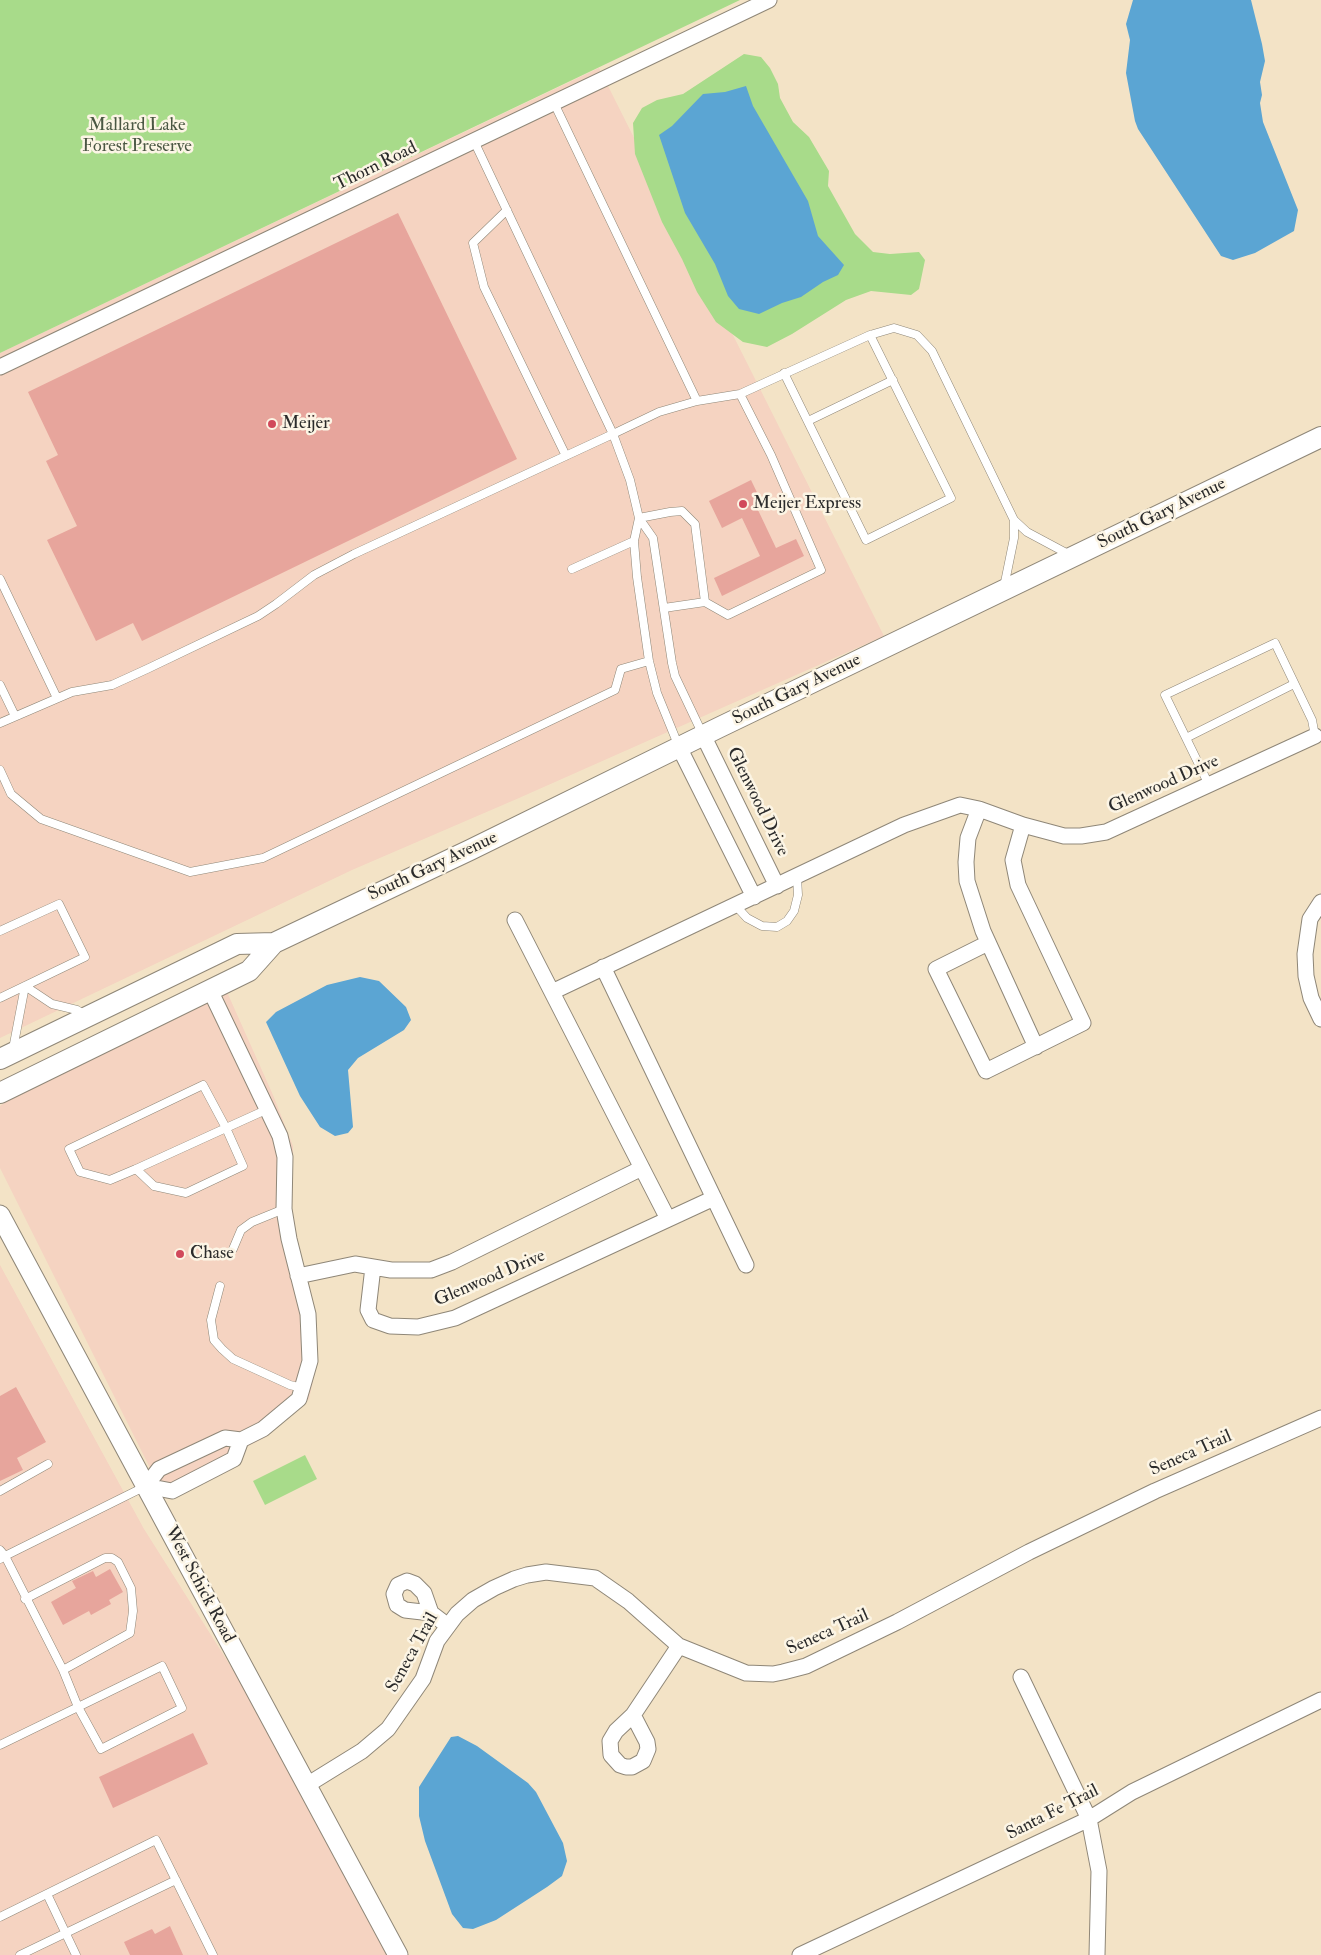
<!DOCTYPE html>
<html>
<head>
<meta charset="utf-8">
<style>
  body { margin:0 }
  canvas { display:block; background:#f3e3c6 }
</style>
</head>
<body>
<canvas width="1321" height="1955"></canvas>
<script>
const ctx = document.querySelector('canvas').getContext('2d');
ctx.lineJoin = 'round';
function fillPath(path, color) { ctx.fillStyle = color; ctx.fill(path, 'evenodd'); }
const toPath = rows => new Path2D(rows.map(r => 'M' + r).join(''));
function stroke(path, color, width, dash) { ctx.strokeStyle = color; ctx.lineWidth = width; ctx.lineCap = dash ? 'butt' : 'round'; ctx.setLineDash(dash || []); ctx.stroke(path); }
function write(font, color, halo, rows, align = 'center') {
  ctx.font = font + ' "IM FELL Double Pica",serif'; ctx.lineWidth = 5; ctx.setLineDash([]); ctx.textBaseline = 'middle'; ctx.strokeStyle = halo; ctx.fillStyle = color; for (const [text, x, y, turn = 0] of rows) {
    ctx.save(); ctx.translate(x, y); ctx.rotate((+turn || 0) * Math.PI / 180); ctx.textAlign = isNaN(turn) ? turn : align; if (halo) ctx.strokeText(text, 0, 0); ctx.fillText(text, 0, 0); ctx.restore();
  }
}
fillPath(toPath([
  [599,68,884,636,519,798,352,870,0,1038,0,353],
  [227,992,273,1095,293,1146,292,1209,318,1358,309,1399,266,1437,161,1490,0,1168,0,1106,8,1100],
  [0,1265,144,1529,283,1749,393,1955,0,1955]
]), '#f5d3c1');
fillPath(toPath([
  [0,0,740,0,0,353],
  [744,54,761,57,770,68,778,84,780,98,793,122,809,137,829,171,828,186,855,234,873,252,890,254,919,252,925,260,919,289,911,295,871,291,846,300,792,334,767,347,743,342,716,322,697,292,682,259,662,222,635,154,633,123,642,108,657,100,683,94],
  [305,1455,317,1479,265,1505,253,1481]
]), '#a8db8a');
fillPath(toPath([
  [1133,0,1251,0,1262,44,1265,61,1260,82,1262,95,1260,103,1263,122,1298,210,1294,231,1255,253,1233,260,1221,256,1138,129,1135,121,1126,73,1130,40,1126,24],
  [746,86,753,106,808,201,818,236,844,265,838,275,823,282,801,297,782,303,759,314,739,309,728,296,715,264,685,213,659,135,672,126,703,94,725,92],
  [360,977,379,981,406,1007,411,1020,404,1030,358,1058,348,1070,353,1127,348,1133,335,1136,320,1127,300,1096,266,1022,276,1012,327,985],
  [458,1736,477,1746,528,1783,536,1792,563,1843,567,1861,562,1876,547,1887,496,1920,473,1929,463,1928,452,1914,425,1841,419,1816,419,1787,451,1737]
]), '#5ba5d3');
fillPath(toPath([
  [398,213,517,459,142,641,133,623,96,641,47,540,77,526,46,461,58,455,28,392],
  [751,480,764,507,758,510,776,548,796,539,804,556,722,596,714,578,760,556,742,518,722,528,709,501],
  [16,1387,46,1442,17,1458,23,1470,0,1481,0,1396],
  [110,1569,123,1592,109,1600,111,1604,91,1615,89,1611,63,1625,51,1602,76,1588,72,1581,93,1571,96,1577],
  [193,1733,208,1764,113,1808,99,1777],
  [170,1926,183,1955,130,1955,124,1942,152,1929,155,1934]
]), '#e7a59c');
const service = toPath([
  [554,103,697,401],
  [474,141,613,434,659,412,697,401,740,394,771,455,821,570,728,615,705,602,664,608],
  [507,210,473,243,484,287,566,456],
  [784,373,866,540,951,498,870,335],
  [740,394,870,335,894,328,917,335,932,351,1014,520,1027,532,1070,555],
  [808,421,893,380],
  [639,518,634,541,637,577,649,661,657,693,679,747],
  [639,518,670,512,682,511,695,524,705,602],
  [572,569,634,541],
  [0,579,57,698],
  [1004,587,1014,538,1014,520],
  [0,685,15,716],
  [0,723,72,692,112,685,147,669,258,616,276,604,314,575,354,554,613,434,630,480,639,518,653,538,672,663,675,676,703,735],
  [1186,738,1294,684],
  [0,770,11,794,41,819,190,872,263,858,615,690,621,669,649,661],
  [1209,785,1165,695,1275,643,1312,720,1315,736],
  [736,906,747,918,762,926,777,927,787,921,794,911,798,895,797,877],
  [0,931,59,904,85,957,0,998],
  [13,1049,25,986,52,1004,77,1010,85,1015],
  [136,1169,154,1186,186,1193,243,1166,226,1128,203,1085,69,1149,80,1172,110,1180,136,1169,226,1128,268,1109],
  [233,1249,241,1230,252,1222,284,1209],
  [220,1286,211,1320,214,1340,222,1349,233,1359,290,1385,302,1388],
  [0,1491,48,1464],
  [0,1550,5,1556,146,1486],
  [0,1559,5,1556,63,1670,78,1707,0,1745],
  [25,1599,105,1558,112,1558,118,1562,131,1588,133,1611,130,1633,63,1670],
  [162,1666,182,1708,101,1749,78,1707,162,1666],
  [47,1894,76,1955],
  [0,1917,156,1840,213,1955],
  [20,1955,176,1880]
]);
const minor = toPath([
  [0,367,769,0],
  [703,735,777,886],
  [679,747,754,897],
  [979,809,968,838,966,862,967,881,983,931,1036,1047],
  [1321,902,1310,919,1305,954,1306,976,1311,998,1321,1019],
  [515,920,668,1219],
  [988,943,936,969,986,1071,1083,1023,1018,885,1013,860,1023,825],
  [603,967,746,1265],
  [210,990,280,1136,285,1157,284,1209,289,1239,308,1314,310,1361,299,1399,263,1429,241,1440,225,1438,159,1469,146,1486,172,1491,234,1459,241,1440],
  [552,992,904,825,960,805,979,809,1023,825,1064,836,1081,836,1106,832,1315,736],
  [373,1267,368,1310,373,1320,390,1326,418,1327,455,1318,714,1198],
  [298,1276,355,1264,391,1270,431,1270,452,1262,642,1168],
  [431,1613,424,1593,415,1584,407,1581,398,1585,394,1594,397,1605,405,1610,431,1613,448,1626],
  [1021,1677,1089,1819,1099,1871,1097,1955],
  [633,1715,647,1742,648,1749,643,1761,632,1767,626,1767,620,1765,611,1755,610,1741,616,1731,633,1715,679,1646],
  [307,1785,362,1751,388,1729,423,1679,437,1641,457,1614,473,1600,494,1588,514,1579,527,1575,546,1572,595,1578,628,1601,679,1646,746,1673,773,1674,783,1672,806,1666,897,1622,1029,1552,1155,1491,1321,1418],
  [800,1955,1089,1819,1132,1792,1321,1700]
]);
const tertiary = toPath([
  [0,1215,398,1955]
]);
const secondary = toPath([
  [0,1059,237,944,274,943],
  [0,1093,249,971,274,943,470,850,718,728,1321,437]
]);
stroke(service, '#8f8778', 9);
stroke(minor, '#8f8778', 17);
stroke(tertiary, '#8f8778', 21);
stroke(secondary, '#8f8778', 22);
stroke(service, '#fff', 8);
stroke(minor, '#fff', 15);
stroke(tertiary, '#fff', 19);
stroke(secondary, '#fff', 20);
for (const [x, y, r, color] of [
  [272,424,5,"#d1495b"],
  [743,504,5,"#d1495b"],
  [180,1254,5,"#d1495b"]
]) { const dot = new Path2D(); dot.arc(x, y, r, 0, 2 * Math.PI); ctx.fillStyle = color; ctx.fill(dot); stroke(dot, '#fcf5e5', 2); }
write('18px', '#4a5743', '#fcf5e5', [
  ["Mallard Lake",137,126],
  ["Forest Preserve",137,147]
]);
write('18px', '#2b2b2b', '#fcf5e5', [
  ["Thorn Road",376,167,-26],
  ["South Gary Avenue",1162,514,-26],
  ["South Gary Avenue",797,690,-26],
  ["Glenwood Drive",1164,785,-24],
  ["Glenwood Drive",757,802,64],
  ["South Gary Avenue",433,867,-25],
  ["Glenwood Drive",490,1279,-23],
  ["Seneca Trail",1191,1454,-24],
  ["West Schick Road",199,1585,62],
  ["Seneca Trail",828,1633,-24],
  ["Seneca Trail",413,1653,-61],
  ["Santa Fe Trail",1053,1813,-27]
]);
write('18px', '#2b2b2b', '#fcf5e5', [
  ["Meijer",282,424],
  ["Meijer Express",753,504],
  ["Chase",190,1254]
], 'left');
</script>
</body>
</html>
